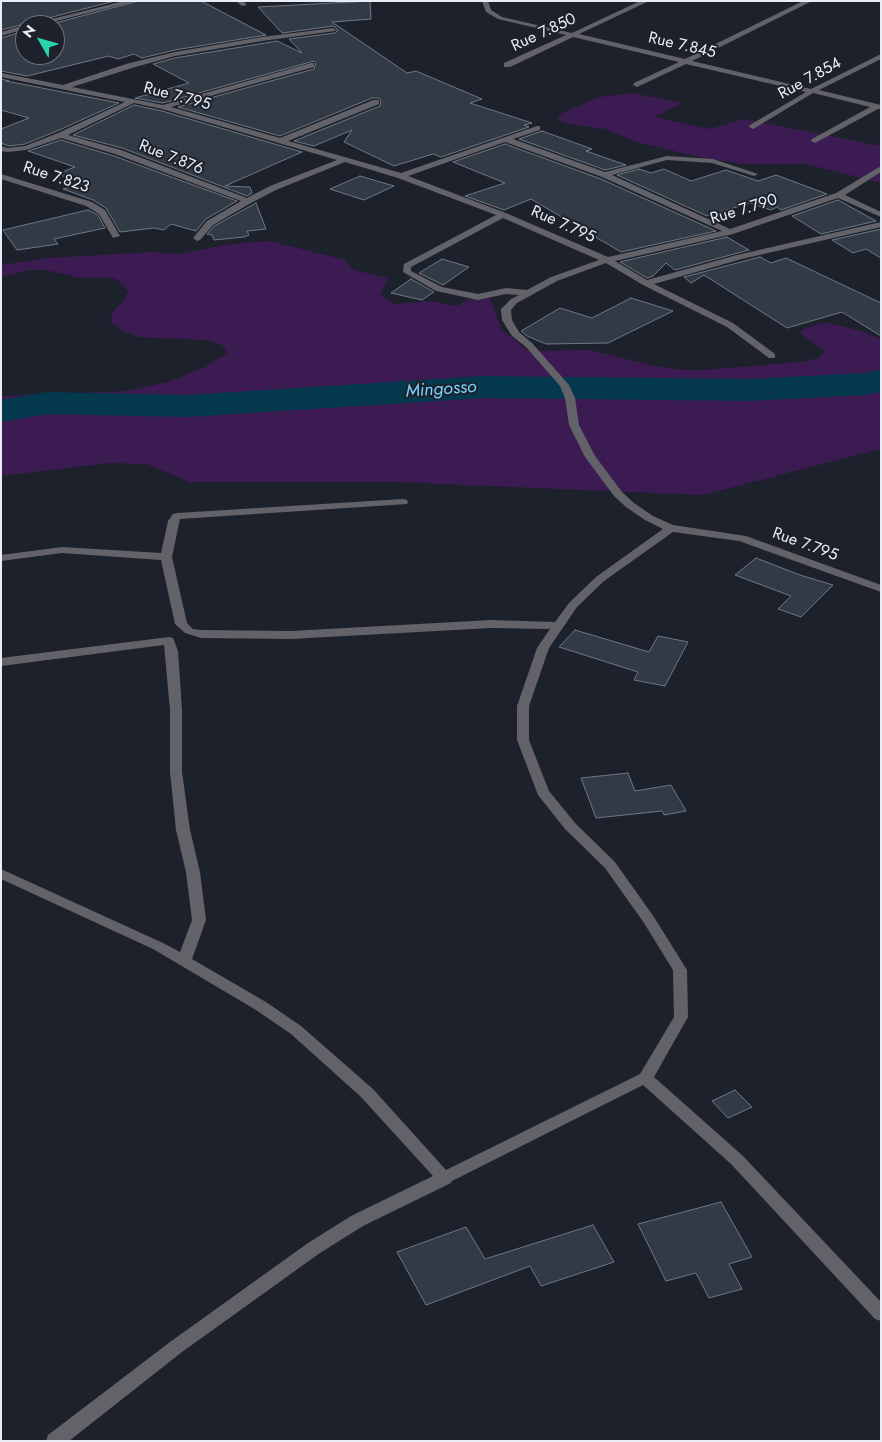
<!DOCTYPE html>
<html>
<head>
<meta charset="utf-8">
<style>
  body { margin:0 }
  #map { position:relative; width:882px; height:1442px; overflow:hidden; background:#1d212c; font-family:Jost,sans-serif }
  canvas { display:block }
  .frame { position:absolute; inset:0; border:2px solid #eaedf5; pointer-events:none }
  .north { position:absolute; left:15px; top:15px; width:50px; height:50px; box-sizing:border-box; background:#1d212c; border:1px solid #6f737c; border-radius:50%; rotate:308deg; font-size:14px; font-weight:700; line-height:20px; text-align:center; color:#eaedf5 }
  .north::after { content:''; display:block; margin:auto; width:18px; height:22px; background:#2ad5ac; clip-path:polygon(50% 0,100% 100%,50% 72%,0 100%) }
</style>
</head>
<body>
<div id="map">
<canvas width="882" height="1442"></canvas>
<div class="frame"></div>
<div class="north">N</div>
</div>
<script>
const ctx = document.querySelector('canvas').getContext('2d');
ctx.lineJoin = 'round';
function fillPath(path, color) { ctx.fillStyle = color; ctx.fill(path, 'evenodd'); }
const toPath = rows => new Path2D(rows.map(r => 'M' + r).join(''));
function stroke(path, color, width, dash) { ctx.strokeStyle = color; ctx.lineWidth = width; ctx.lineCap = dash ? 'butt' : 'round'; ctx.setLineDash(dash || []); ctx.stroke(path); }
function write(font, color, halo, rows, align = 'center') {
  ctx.font = font + ' Jost,sans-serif'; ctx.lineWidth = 4; ctx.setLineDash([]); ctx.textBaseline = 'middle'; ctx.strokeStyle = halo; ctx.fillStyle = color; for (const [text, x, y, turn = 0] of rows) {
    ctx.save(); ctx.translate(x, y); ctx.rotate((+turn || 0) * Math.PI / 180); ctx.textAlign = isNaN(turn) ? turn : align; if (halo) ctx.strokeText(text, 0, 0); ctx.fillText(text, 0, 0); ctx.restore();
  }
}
fillPath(toPath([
  [632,93,682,103,655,117,709,129,744,119,881,146,881,183,806,164,743,164,699,157,637,142,605,129,564,123,557,119,564,112,600,97],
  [269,241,345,260,353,270,388,278,380,295,395,304,429,301,456,306,474,297,490,299,501,329,528,351,590,350,655,366,682,370,704,370,801,362,818,358,825,351,800,333,802,330,820,323,829,323,861,331,881,339,881,449,702,495,395,482,189,482,147,464,109,463,1,476,1,396,128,391,168,382,203,368,228,353,222,345,205,340,139,337,122,331,110,321,113,312,125,299,128,291,118,280,112,278,76,277,47,270,30,270,1,277,1,265,48,258,149,252,180,254,225,245]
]), '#3c1b52');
fillPath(toPath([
  [881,370,881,392,864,395,750,401,485,398,187,417,47,414,1,422,1,400,47,392,187,395,485,376,750,379,864,373,881,370]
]), '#04384d');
const building = toPath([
  [1,1,115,1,1,30,1,1],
  [138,1,201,1,266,35,175,50,142,58,134,54,118,59,109,56,27,76,1,71,1,38,25,31,25,55,55,55,55,25,48,25,138,1],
  [370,1,371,19,332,22,407,73,416,71,482,99,470,103,532,123,524,125,529,127,441,157,433,154,394,166,344,142,352,130,314,146,294,141,380,106,381,100,379,98,372,98,280,136,178,107,314,69,316,63,314,61,163,103,135,98,189,83,153,64,175,58,277,41,302,53,289,39,335,33,338,30,333,26,282,33,258,7,370,1],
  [1,79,9,81,6,81,119,103,57,131,25,144,9,146,1,143,1,129,29,118,1,110,1,79],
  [134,105,162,111,302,152,225,186,250,187,252,193,247,196,122,148,73,135,134,105],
  [542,131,592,149,586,151,626,165,605,170,519,139,542,131],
  [61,140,114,156,237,201,206,219,196,231,171,224,164,230,154,228,120,232,106,208,93,200,63,189,84,183,57,174,75,167,28,151,61,140],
  [505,144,601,179,716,231,621,252,531,199,504,210,465,196,505,183,453,162,505,144],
  [639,169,651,173,664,169,691,181,726,170,758,181,776,175,827,194,781,210,777,207,771,210,750,203,707,216,617,175,639,169],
  [360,176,394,186,364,200,330,189,360,176],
  [838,200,876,221,821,234,792,216,838,200],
  [256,203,266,229,247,231,249,235,244,237,214,240,212,235,207,234,214,226,256,203],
  [88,210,98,215,105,228,54,239,58,244,17,250,3,230,88,210],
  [881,229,881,258,866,249,853,253,832,240,881,229],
  [727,237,749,250,675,270,666,263,653,276,647,278,620,262,727,237],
  [760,257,771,263,786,258,881,303,881,336,842,312,787,328,704,275,691,283,684,277,760,257],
  [442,259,469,267,443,285,419,273,442,259],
  [411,279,434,292,422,300,391,293,411,279],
  [631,298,673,311,608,343,546,344,527,336,521,331,560,308,592,318,631,298],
  [756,558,800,575,833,585,801,617,778,609,791,596,735,575,756,558],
  [575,630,649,652,658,636,688,642,665,686,634,680,638,672,559,647,575,630],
  [628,773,635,791,671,785,686,811,664,815,662,811,596,818,581,778,628,773],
  [735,1090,752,1107,728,1118,712,1101,735,1090],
  [721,1202,752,1257,729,1264,742,1289,709,1298,696,1273,666,1281,638,1224,721,1202],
  [593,1225,614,1262,541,1286,530,1266,426,1305,397,1252,466,1227,485,1259,593,1225]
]);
fillPath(building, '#323b45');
stroke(building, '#6e7884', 1);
fillPath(toPath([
  [124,1,136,1,40,25,28,25,124,1],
  [236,1,243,1,247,5,242,6,236,1],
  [482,1,488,1,491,10,502,17,572,33,640,1,649,1,579,34,685,59,803,1,812,1,692,61,811,89,881,54,881,59,819,90,881,105,881,109,878,109,815,143,811,141,812,139,870,107,813,93,753,129,749,127,750,125,806,92,686,64,637,87,633,85,634,83,679,62,573,37,510,67,504,67,504,63,566,35,498,19,486,12,482,1],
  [25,25,25,29,1,36,1,32,25,25],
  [333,28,336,30,335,31,262,41,175,56,132,68,72,87,163,105,311,63,314,63,314,67,171,107,280,138,373,100,379,100,379,104,288,141,401,173,537,126,540,126,540,130,513,139,605,172,667,156,713,159,758,174,754,176,712,163,667,160,612,175,730,229,836,193,881,166,881,172,845,195,881,212,881,217,838,198,733,234,615,261,647,280,737,255,881,222,881,227,742,259,654,284,733,323,775,354,775,358,769,358,727,327,643,285,606,263,557,281,517,303,511,310,512,320,519,332,532,343,569,385,575,398,579,425,595,456,622,492,634,503,653,516,673,525,746,536,881,585,881,592,739,541,673,532,604,581,577,607,549,648,529,706,529,740,549,791,575,823,615,862,654,917,687,970,688,1017,654,1077,743,1156,881,1302,881,1321,875,1319,731,1164,643,1085,452,1181,451,1183,363,1226,320,1253,182,1352,69,1441,46,1441,48,1435,170,1342,308,1243,351,1216,433,1176,361,1097,291,1034,256,1010,153,949,1,879,1,869,163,943,180,952,192,920,186,872,176,830,170,772,170,710,164,645,1,666,1,658,169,637,173,638,178,651,182,710,182,772,190,830,200,872,206,920,192,959,266,1002,301,1026,373,1089,446,1170,640,1074,674,1017,673,970,644,923,605,868,565,829,538,795,517,740,517,706,537,648,550,629,491,628,291,639,201,638,185,633,175,624,161,560,62,553,1,561,1,555,62,547,161,553,168,521,173,514,177,513,403,499,407,500,408,502,407,504,180,519,172,557,187,623,193,629,201,630,291,631,491,620,555,622,569,603,596,577,663,529,645,520,626,507,614,496,585,457,569,425,565,398,560,386,526,347,512,336,502,320,501,309,511,299,519,295,506,294,478,300,436,291,403,272,404,264,496,215,398,178,345,162,276,190,251,203,213,225,200,240,197,241,193,238,207,221,241,201,115,154,61,138,26,150,8,152,1,151,1,146,8,148,25,146,58,133,125,102,1,77,1,73,63,85,126,64,175,52,262,37,333,28],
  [134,103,162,109,337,160,270,186,247,198,121,150,68,135,134,103],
  [505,142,602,177,722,231,608,257,506,213,408,176,505,142],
  [503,218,599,260,551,277,527,290,506,288,478,294,442,287,411,271,411,267,503,218],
  [1,174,92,202,105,210,120,236,113,238,99,214,86,206,1,179,1,174]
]), '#636268');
write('16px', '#eaedf5', '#1d212c', [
  ["Rue 7.850",544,33,-25],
  ["Rue 7.845",682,46,13],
  ["Rue 7.854",810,79,-29],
  ["Rue 7.795",177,97,15],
  ["Rue 7.876",171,158,22],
  ["Rue 7.823",56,178,18],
  ["Rue 7.790",744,210,-17],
  ["Rue 7.795",563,225,24],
  ["Rue 7.795",805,545,20]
]);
write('italic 18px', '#77d2fe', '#1d212c', [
  ["Mingosso",441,390,-4]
]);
</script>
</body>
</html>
